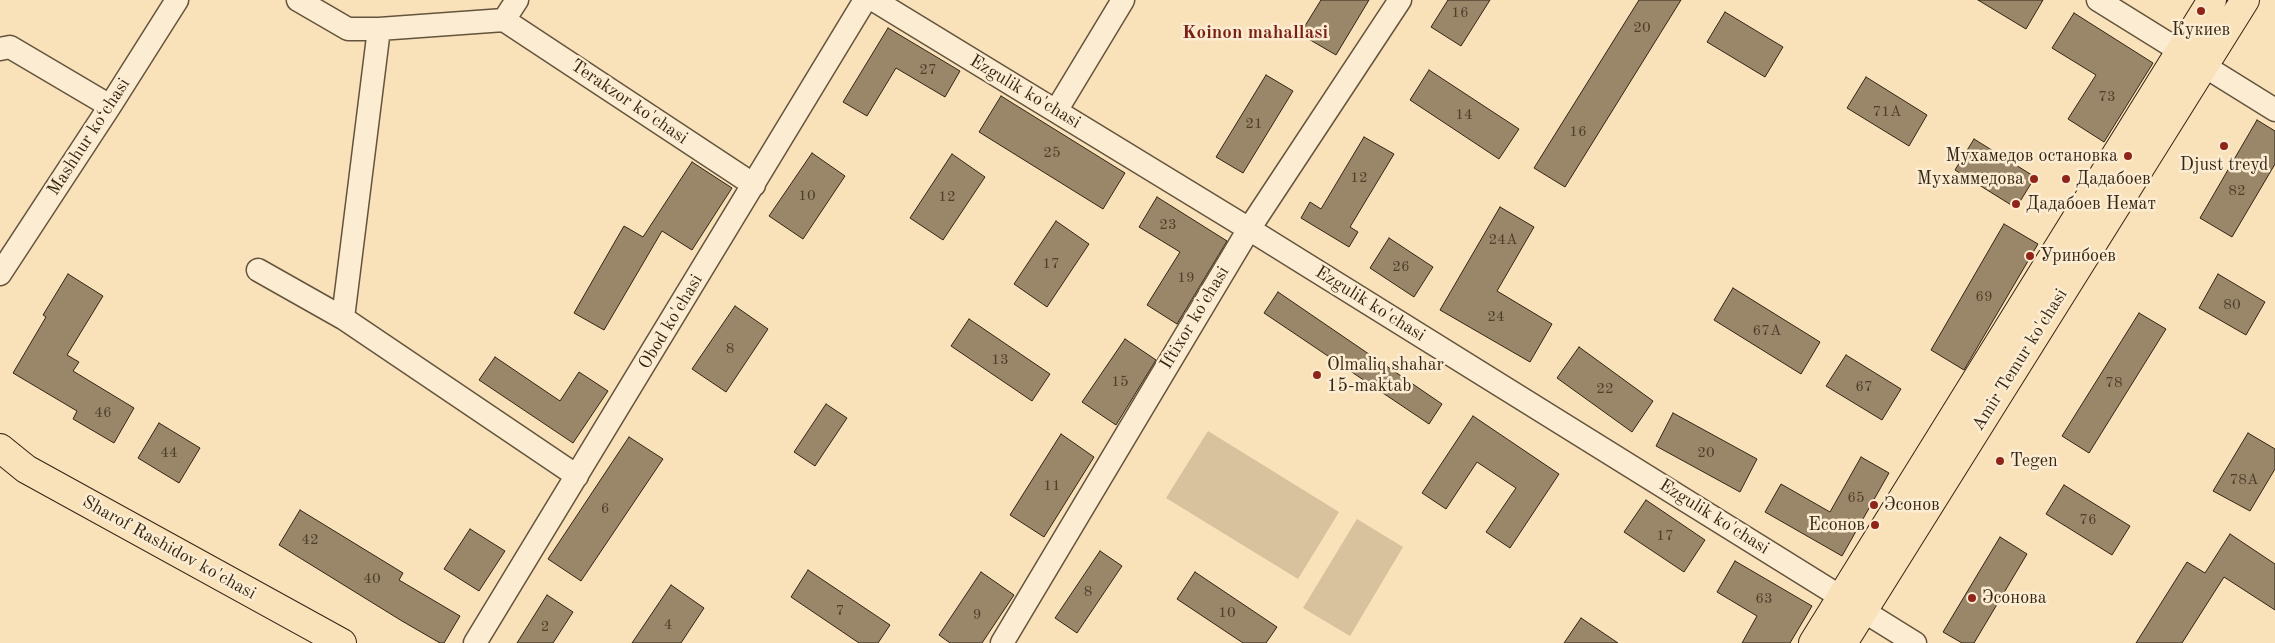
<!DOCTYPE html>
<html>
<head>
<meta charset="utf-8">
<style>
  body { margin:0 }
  canvas { display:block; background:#f9e1b9 }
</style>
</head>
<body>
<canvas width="2275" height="643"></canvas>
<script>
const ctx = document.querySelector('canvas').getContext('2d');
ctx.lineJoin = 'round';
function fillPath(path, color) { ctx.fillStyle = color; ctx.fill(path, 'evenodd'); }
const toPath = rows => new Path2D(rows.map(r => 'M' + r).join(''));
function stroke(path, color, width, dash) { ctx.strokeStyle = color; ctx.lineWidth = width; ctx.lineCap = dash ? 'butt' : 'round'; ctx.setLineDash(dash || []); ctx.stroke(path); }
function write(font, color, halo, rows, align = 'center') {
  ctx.font = font + ' "Old Standard TT",serif'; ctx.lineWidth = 5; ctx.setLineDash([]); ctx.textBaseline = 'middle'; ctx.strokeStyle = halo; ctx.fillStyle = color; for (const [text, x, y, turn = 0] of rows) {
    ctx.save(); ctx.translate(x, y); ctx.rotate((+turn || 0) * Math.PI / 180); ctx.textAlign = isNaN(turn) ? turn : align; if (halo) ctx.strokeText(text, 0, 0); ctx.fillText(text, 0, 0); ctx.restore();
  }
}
fillPath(toPath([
  [1208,431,1339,512,1298,579,1166,498],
  [1357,519,1403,547,1350,636,1303,608]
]), '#d8c19d');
const building = toPath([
  [1321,0,1369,0,1336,55,1300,34,1321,0],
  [1448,0,1490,0,1461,46,1431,27,1448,0],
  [1639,0,1681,0,1565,187,1534,168,1639,0],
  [1978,0,2043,0,2026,29,1978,0],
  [1725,12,1783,47,1765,77,1707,42,1725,12],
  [2074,13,2153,63,2104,142,2068,119,2096,75,2052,48,2074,13],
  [888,28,960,71,945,97,896,68,867,116,843,102,888,28],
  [1429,70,1519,129,1499,159,1410,100,1429,70],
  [1266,75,1293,91,1243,173,1216,157,1266,75],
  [1866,77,1927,115,1909,146,1847,108,1866,77],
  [1001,96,1125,173,1103,209,979,132,1001,96],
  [2257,120,2275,131,2275,164,2232,237,2200,218,2257,120],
  [1364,137,1394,154,1350,227,1358,232,1349,247,1301,218,1310,202,1321,209,1364,137],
  [1974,139,2035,177,2016,208,1955,170,1974,139],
  [812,153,845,176,803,239,769,216,812,153],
  [952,154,985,177,943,240,910,218,952,154],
  [692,162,732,188,692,250,662,231,604,330,574,313,624,226,643,237,692,162],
  [1157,197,1227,241,1177,324,1147,305,1180,252,1139,227,1157,197],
  [1500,207,1534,227,1497,291,1552,324,1530,362,1440,310,1500,207],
  [1056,221,1089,244,1047,307,1014,284,1056,221],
  [2004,224,2038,244,1964,370,1931,350,2004,224],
  [1389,238,1433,267,1414,297,1370,268,1389,238],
  [68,274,103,296,67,355,79,362,73,371,134,408,114,443,73,419,77,411,13,373,46,317,43,315,68,274],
  [2218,274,2265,302,2246,335,2199,308,2218,274],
  [1733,288,1820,342,1801,374,1714,320,1733,288],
  [1278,292,1442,404,1429,424,1264,313,1278,292],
  [735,306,768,329,726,392,692,369,735,306],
  [2139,313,2166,329,2089,453,2062,436,2139,313],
  [969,319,1050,374,1032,401,951,346,969,319],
  [1125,339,1156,360,1116,425,1082,402,1125,339],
  [1579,347,1653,401,1632,432,1557,378,1579,347],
  [1846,355,1901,389,1882,420,1826,386,1846,355],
  [495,357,560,401,579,372,608,391,573,443,479,380,495,357],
  [826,404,847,418,815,466,794,452,826,404],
  [1673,413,1757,459,1740,492,1656,446,1673,413],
  [1473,416,1559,474,1510,548,1486,532,1516,488,1477,462,1446,509,1422,493,1473,416],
  [159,423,200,448,179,483,138,458,159,423],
  [2248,433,2275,449,2275,469,2250,511,2213,491,2248,433],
  [1061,434,1094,457,1044,537,1010,515,1061,434],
  [629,437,663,459,581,581,548,559,629,437],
  [1861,457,1889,473,1842,556,1765,512,1781,484,1830,512,1861,457],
  [2064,485,2130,526,2112,555,2046,514,2064,485],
  [1646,500,1705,540,1684,572,1624,532,1646,500],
  [300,510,403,573,399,580,460,616,444,643,440,643,402,621,279,545,300,510],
  [470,529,505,551,479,591,444,569,470,529],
  [2230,534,2275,564,2275,610,2224,577,2182,643,2136,643,2187,562,2205,573,2230,534],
  [2000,537,2027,554,1974,643,1962,643,1943,632,2000,537],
  [1100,551,1122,566,1077,633,1055,618,1100,551],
  [1735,561,1812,606,1790,643,1742,643,1757,616,1717,592,1735,561],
  [808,570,890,625,878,643,859,643,791,597,808,570],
  [981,572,1014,595,982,643,950,643,939,635,981,572],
  [1195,572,1277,627,1266,643,1243,643,1177,599,1195,572],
  [671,585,704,608,681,643,632,643,671,585],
  [547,595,573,612,553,643,517,643,547,595],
  [1581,618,1618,643,1564,643,1581,618]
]);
fillPath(building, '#9a876a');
stroke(building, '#342514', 1);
const minor = toPath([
  [298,0,348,29,379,29,504,20,517,0],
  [874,0,1249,229,1915,643],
  [2098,0,2275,110],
  [504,20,754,185],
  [0,49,10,47,110,106],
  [1056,111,1123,0],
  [258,270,343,318,577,476],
  [0,274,110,106,177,0],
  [343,318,379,29],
  [475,643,865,0],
  [1002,643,1249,229,1400,0]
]);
const major = toPath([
  [0,448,26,469,342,643],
  [1813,643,2212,0],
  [1843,643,2245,0]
]);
stroke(minor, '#65543d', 25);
stroke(major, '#342514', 30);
stroke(minor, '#fbecd2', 22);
stroke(major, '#f9e1b9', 28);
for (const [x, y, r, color] of [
  [2201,11,5,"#8f2418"],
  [2224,146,5,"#8f2418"],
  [2128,156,5,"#8f2418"],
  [2034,179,5,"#8f2418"],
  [2066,179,5,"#8f2418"],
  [2016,204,5,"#8f2418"],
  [2030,256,5,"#8f2418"],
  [1317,375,5,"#8f2418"],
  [2000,461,5,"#8f2418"],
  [1874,505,5,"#8f2418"],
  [1875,525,5,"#8f2418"],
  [1972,598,5,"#8f2418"]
]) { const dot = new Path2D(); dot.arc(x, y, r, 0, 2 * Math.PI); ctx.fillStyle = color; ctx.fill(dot); stroke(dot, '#fbecd2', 2); }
write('15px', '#4e3e2a', null, [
  ["16",1460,13],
  ["20",1642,28],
  ["27",928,70],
  ["73",2107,97],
  ["71А",1887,112],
  ["14",1464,115],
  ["21",1254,124],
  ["16",1578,132],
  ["25",1052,153],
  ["12",1359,178],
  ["82",2237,191],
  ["10",807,196],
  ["12",947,197],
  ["23",1168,225],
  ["24А",1503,240],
  ["17",1051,264],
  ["26",1401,267],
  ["19",1186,278],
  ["69",1984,297],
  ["80",2232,305],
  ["24",1496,317],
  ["67А",1767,331],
  ["8",730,349],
  ["13",1000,360],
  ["15",1120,382],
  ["78",2114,383],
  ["67",1864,387],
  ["22",1605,389],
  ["46",103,413],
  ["44",169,453],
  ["20",1706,453],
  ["78А",2244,480],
  ["11",1052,486],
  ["65",1856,498],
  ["6",605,509],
  ["76",2088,520],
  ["17",1665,536],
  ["42",310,540],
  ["40",372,579],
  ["8",1088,592],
  ["63",1764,599],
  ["7",840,611],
  ["10",1227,613],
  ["9",977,615],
  ["4",668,625],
  ["2",545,627]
]);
write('18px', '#342514', '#fbecd2', [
  ["Кукиев",2201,30,"center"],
  ["Мухамедов остановка",2118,156,"right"],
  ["Djust treyd",2224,165,"center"],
  ["Мухаммедова",2024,179,"right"],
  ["Дадабоев",2076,179],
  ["Дадабоев Немат",2026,204],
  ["Уринбоев",2040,256],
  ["Olmaliq shahar",1327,365],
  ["15-maktab",1327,386],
  ["Tegen",2010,461],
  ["Эсонов",1884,505],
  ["Есонов",1865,525,"right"],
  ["Эсонова",1982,598]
], 'left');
write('18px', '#342514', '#fbecd2', [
  ["Ezgulik ko'chasi",1025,92,31],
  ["Terakzor ko'chasi",629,102,34],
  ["Mashhur ko‘chasi",89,137,-57],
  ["Ezgulik ko'chasi",1370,304,32],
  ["Iftixor ko'chasi",1195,318,-59],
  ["Obod ko'chasi",671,322,-59],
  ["Amir Temur ko'chasi",2020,360,-58],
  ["Ezgulik ko'chasi",1714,517,32],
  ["Sharof Rashidov ko'chasi",169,548,29]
]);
write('bold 19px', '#7a1f14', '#fbecd2', [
  ["Koinon mahallasi",1255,33]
]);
</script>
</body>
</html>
